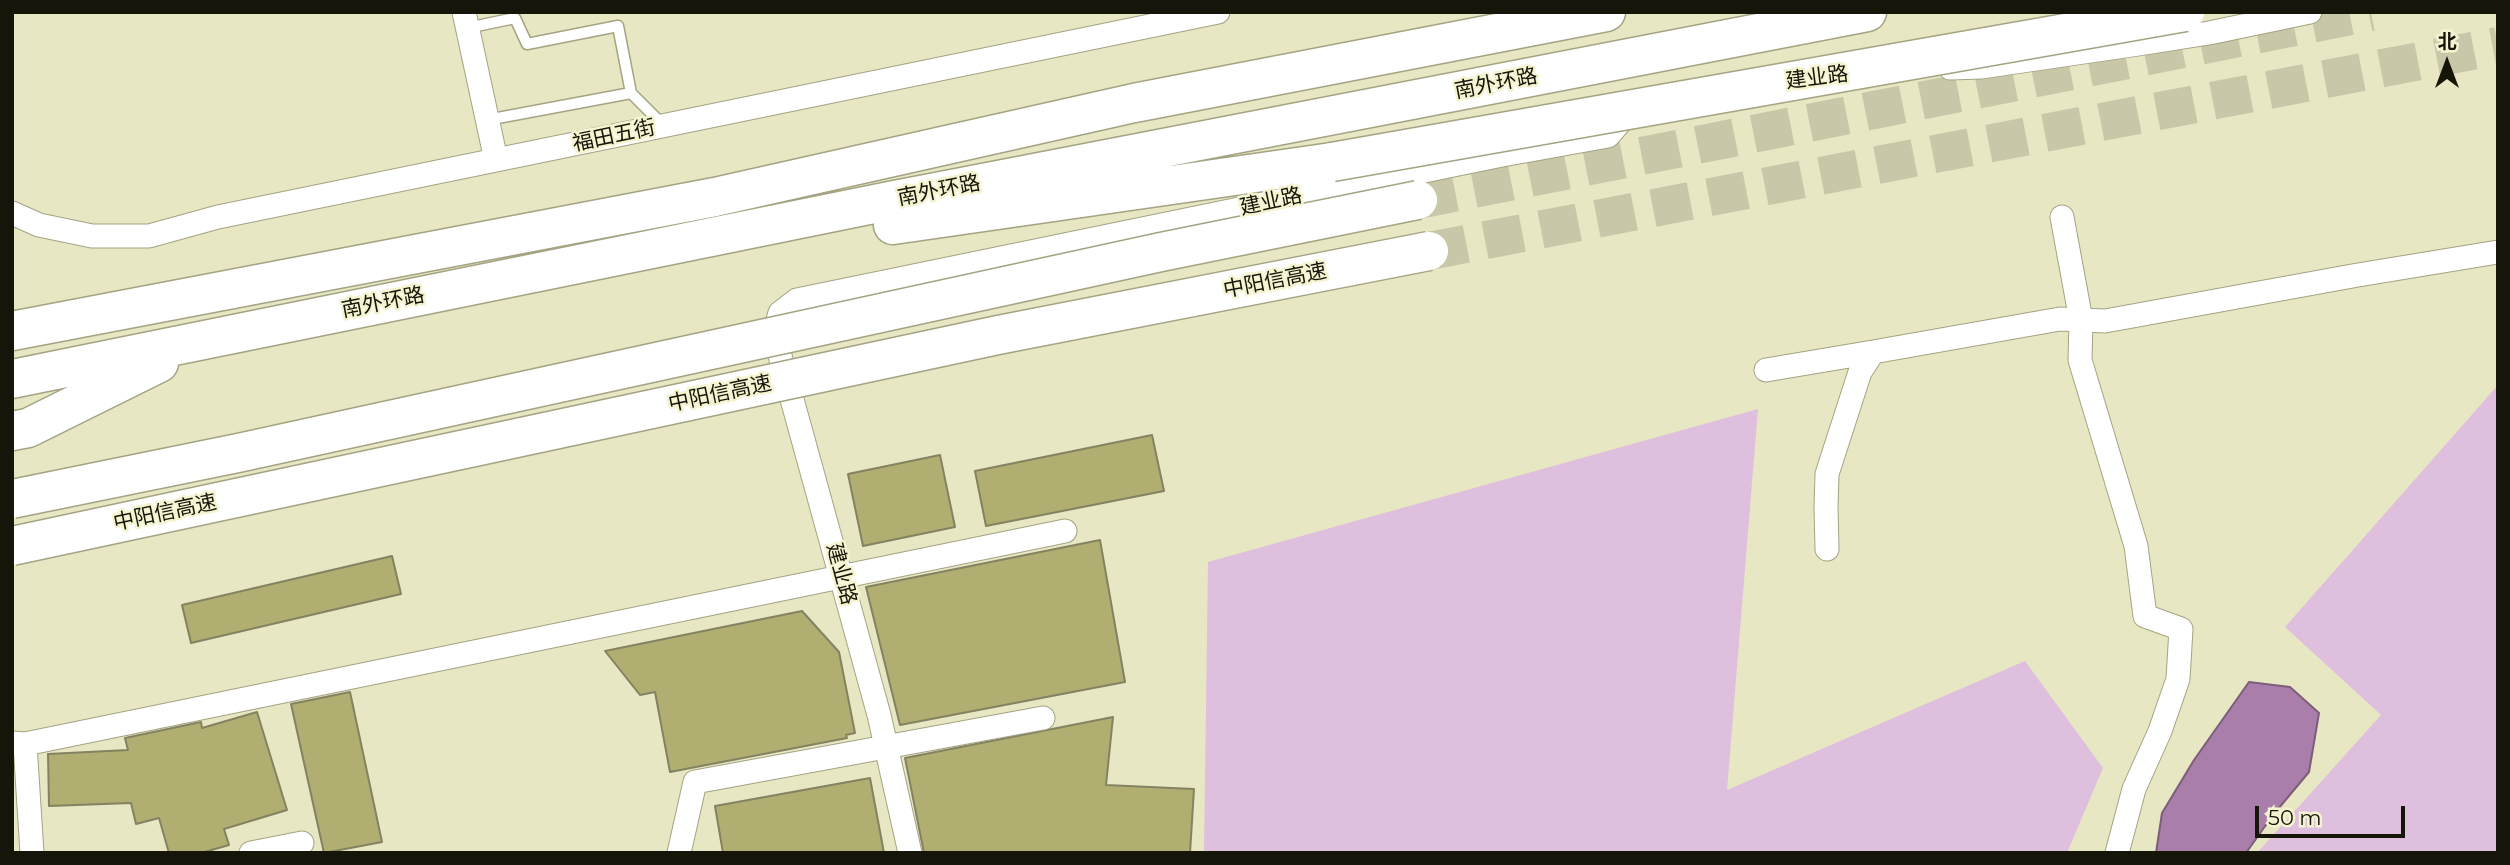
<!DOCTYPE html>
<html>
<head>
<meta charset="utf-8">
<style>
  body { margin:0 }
  #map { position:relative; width:2510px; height:865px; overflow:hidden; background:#e8e7c4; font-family:Montserrat,"Noto Sans SC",sans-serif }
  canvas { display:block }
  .frame { position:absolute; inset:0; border:14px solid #161509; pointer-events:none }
  .north { position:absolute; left:2412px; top:28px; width:70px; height:70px; -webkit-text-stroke:5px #f5f4d1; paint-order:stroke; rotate:0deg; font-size:19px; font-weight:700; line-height:28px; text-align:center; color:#161509 }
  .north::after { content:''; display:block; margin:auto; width:24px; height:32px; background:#161509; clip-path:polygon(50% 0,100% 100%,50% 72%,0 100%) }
  .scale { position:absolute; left:2255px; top:806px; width:150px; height:32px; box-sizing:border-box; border:4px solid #161509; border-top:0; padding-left:9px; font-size:21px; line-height:24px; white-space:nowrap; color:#161509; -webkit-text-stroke:5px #f5f4d1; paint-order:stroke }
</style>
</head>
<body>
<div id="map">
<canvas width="2510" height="865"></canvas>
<div class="frame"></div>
<div class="north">北</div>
<div class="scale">50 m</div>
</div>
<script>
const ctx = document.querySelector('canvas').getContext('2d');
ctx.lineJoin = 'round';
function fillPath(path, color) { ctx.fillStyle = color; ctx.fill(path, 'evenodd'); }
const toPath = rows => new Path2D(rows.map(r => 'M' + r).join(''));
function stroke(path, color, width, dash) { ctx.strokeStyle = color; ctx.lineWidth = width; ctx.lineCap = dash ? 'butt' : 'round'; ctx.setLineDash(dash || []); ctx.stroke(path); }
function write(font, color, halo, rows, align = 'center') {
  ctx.font = font + ' Montserrat,"Noto Sans SC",sans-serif'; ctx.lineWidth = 5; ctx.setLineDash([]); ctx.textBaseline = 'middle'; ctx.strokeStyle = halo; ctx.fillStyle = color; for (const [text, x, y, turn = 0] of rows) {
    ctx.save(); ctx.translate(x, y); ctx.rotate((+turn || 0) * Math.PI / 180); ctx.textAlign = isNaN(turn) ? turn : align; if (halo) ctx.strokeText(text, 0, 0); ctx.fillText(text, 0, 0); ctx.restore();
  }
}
fillPath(toPath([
  [2498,385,2498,853,2257,853,2381,715,2285,627],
  [1758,409,1727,790,2025,661,2103,768,2067,853,1204,853,1208,562]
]), '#debfde');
const water = toPath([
  [2249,682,2290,687,2319,713,2309,772,2273,815,2246,853,2156,853,2162,813,2194,760,2249,682]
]);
fillPath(water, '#a97eaa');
stroke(water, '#7d5e7a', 2);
const building = toPath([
  [1152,435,1164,491,986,526,975,471,1152,435],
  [940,455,955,527,863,546,848,474,940,455],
  [1100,540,1125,682,900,725,866,587,1100,540],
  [392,556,401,594,191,643,182,605,392,556],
  [802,611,839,652,855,733,846,735,847,738,670,772,655,692,640,695,605,651,802,611],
  [350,692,382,842,324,853,291,704,350,692],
  [257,712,287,810,224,829,229,845,201,853,169,853,159,818,136,824,131,803,49,806,48,754,128,750,125,738,201,722,202,728,257,712],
  [1113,717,1106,785,1194,789,1190,853,924,853,905,758,1113,717],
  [870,778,884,853,723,853,715,806,870,778]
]);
fillPath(building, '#b0ae71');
stroke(building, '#838261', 2);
stroke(toPath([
  [1418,200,2371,12],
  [1429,251,2498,46]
]), '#c8c8a8', 38, [38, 19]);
const lane = toPath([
  [467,28,515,18,527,44,618,26,631,93],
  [487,120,631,93,664,126]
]);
const street = toPath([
  [464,12,496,160],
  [1950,68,1981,67,2138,44,2209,33,2310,12],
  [12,213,39,225,92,236,149,236,218,217,1218,12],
  [2062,217,2081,320,2080,360,2136,546,2145,616,2181,629,2178,679,2160,731,2134,789,2117,853],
  [1766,370,1873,352],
  [1827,549,1826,507,1827,474,1860,372,1873,352,2060,319,2105,321,2358,275,2498,252],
  [12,743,25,744,1065,531],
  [25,744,32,853],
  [251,853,302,843],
  [679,853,695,782,1043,718],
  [910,853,879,715,774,334,780,313,797,300,1497,156,1608,136,1628,113,1633,111]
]);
const highway = toPath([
  [893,225,1332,162],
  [12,331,715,197,1134,103,1606,12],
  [12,379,889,201,1867,12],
  [12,431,28,428,159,363]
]);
stroke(lane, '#a4a382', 13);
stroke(street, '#a4a382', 25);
stroke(highway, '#a4a382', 41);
stroke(lane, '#fff', 10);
stroke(street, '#fff', 23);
stroke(highway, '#fff', 38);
const highwayBridge = toPath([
  [1332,162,2185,12],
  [12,499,238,453,1161,252,1418,200],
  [12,546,998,335,1429,251]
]);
stroke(highwayBridge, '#a4a382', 41, []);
stroke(highwayBridge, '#fff', 38);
write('21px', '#161509', '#f5f4d1', [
  ["建业路",1817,78,-7],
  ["南外环路",1496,84,-11],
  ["福田五街",614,136,-12],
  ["南外环路",939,191,-11],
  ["建业路",1271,202,-12],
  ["中阳信高速",1275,281,-11],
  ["南外环路",383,303,-11],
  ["中阳信高速",720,394,-12],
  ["中阳信高速",165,513,-12],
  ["建业路",841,574,75]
]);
</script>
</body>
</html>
